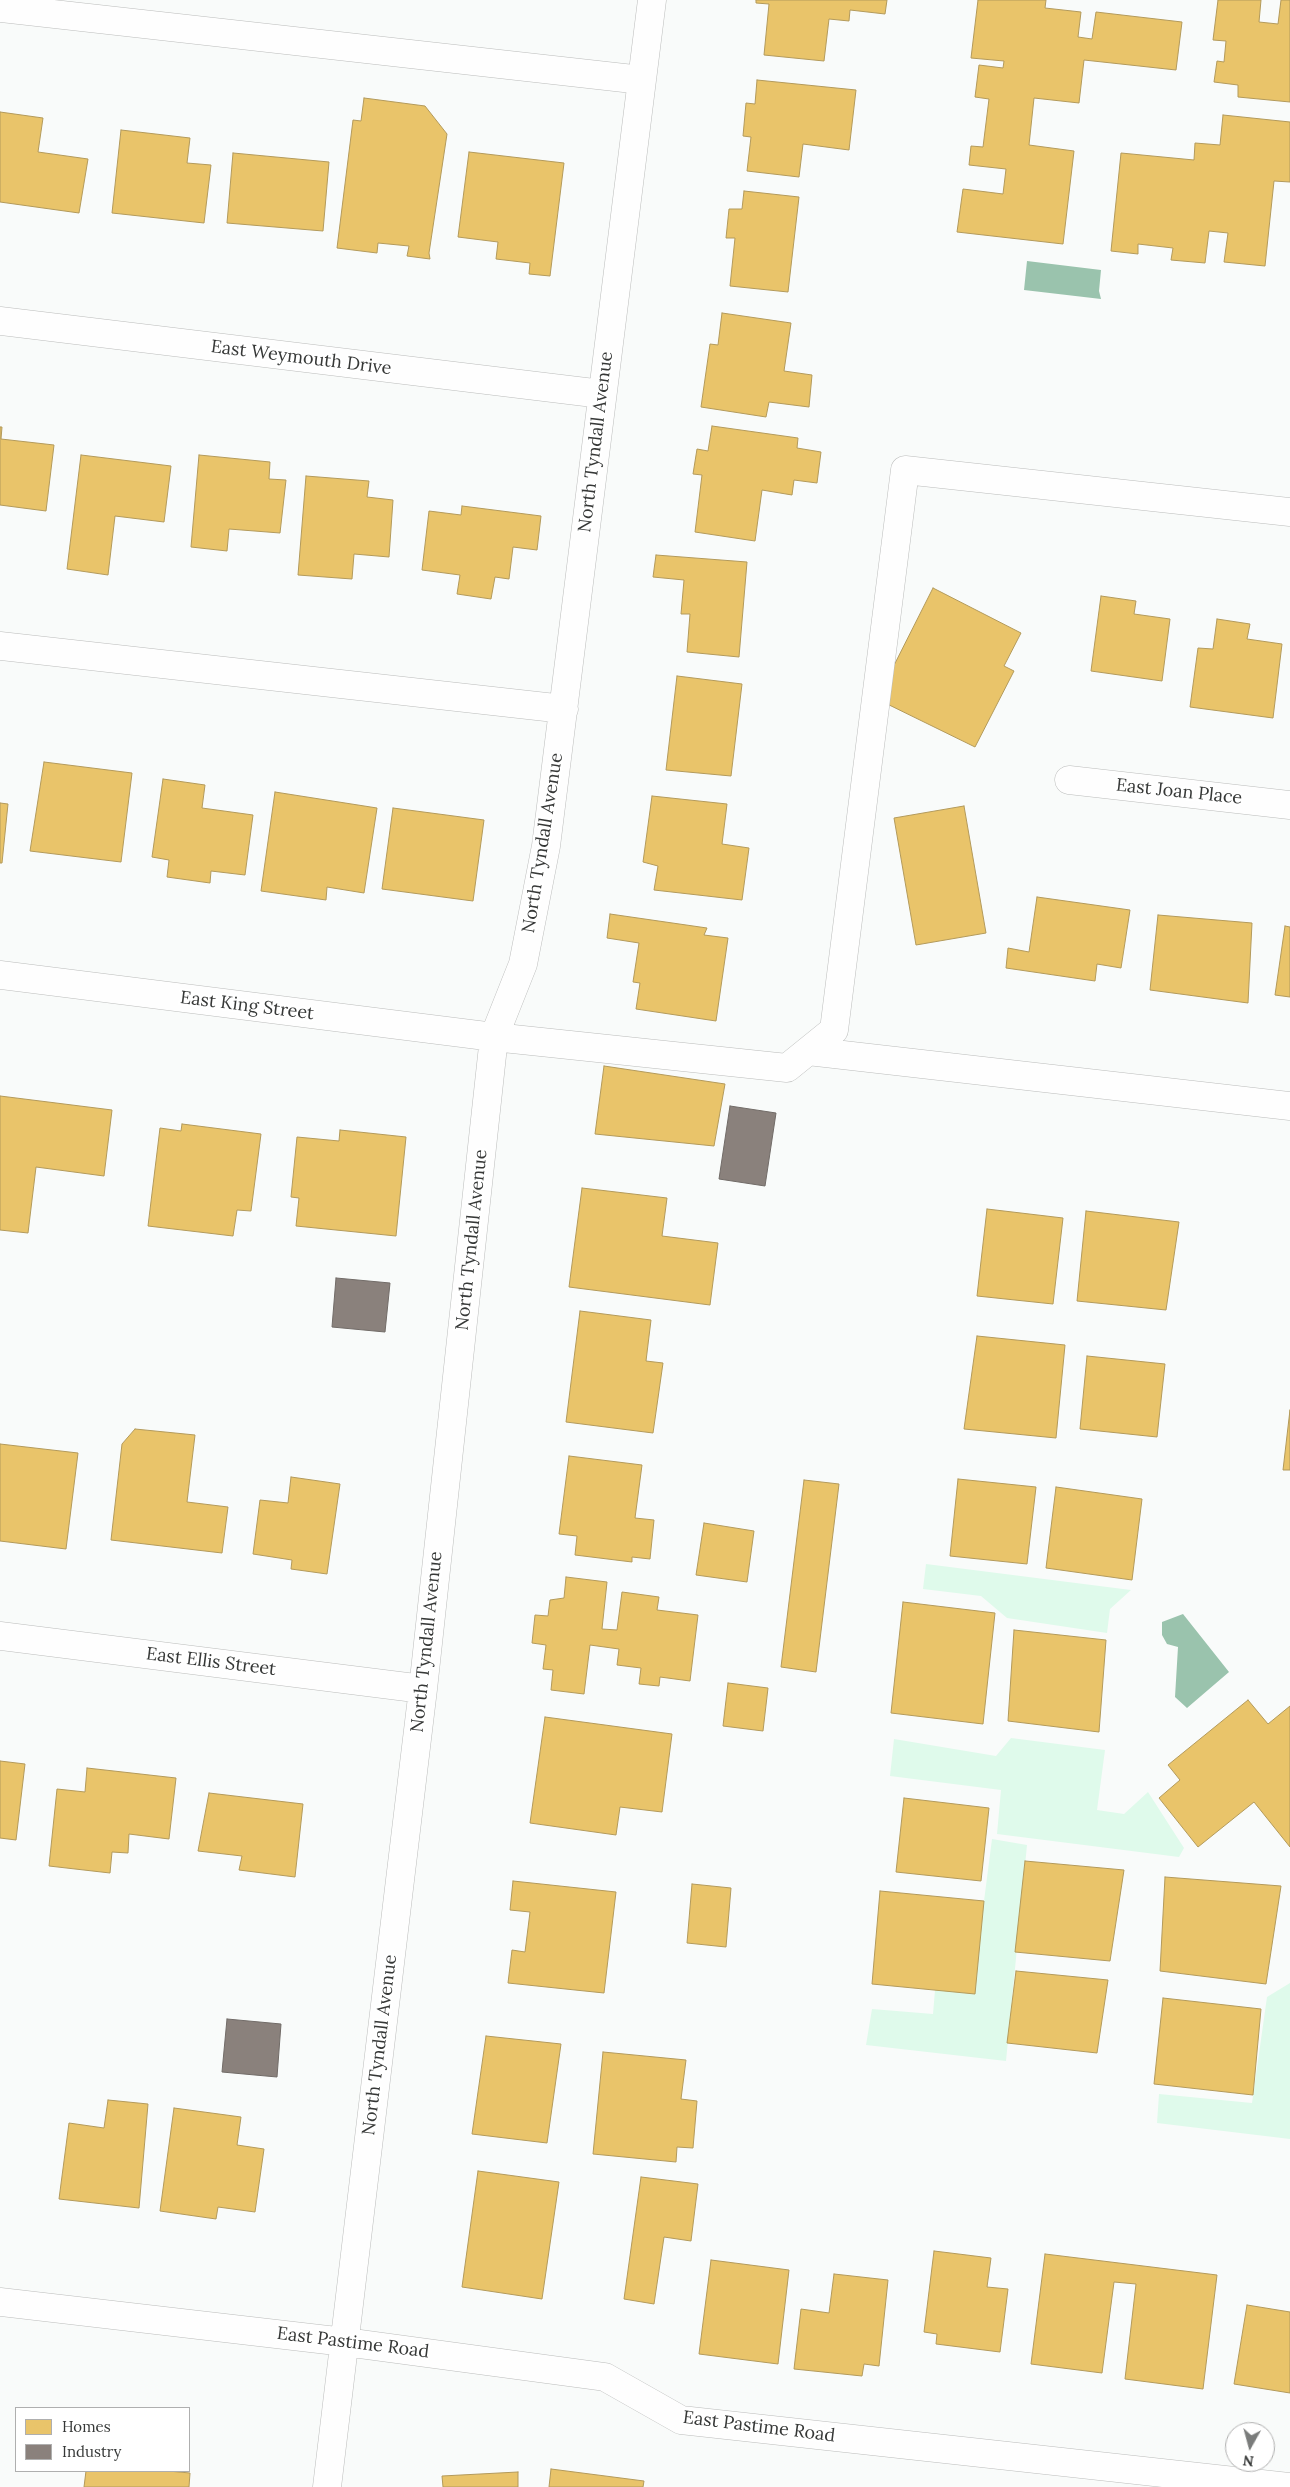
<!DOCTYPE html>
<html>
<head>
<meta charset="utf-8">
<style>
  body { margin:0 }
  #map { position:relative; width:1290px; height:2487px; overflow:hidden; background:#f9fbfa; font-family:Lora,serif }
  canvas { display:block }
  .legend { position:absolute; left:15px; top:2407px; width:175px; height:65px; box-sizing:border-box; background:#fff; border:1px solid #afafaf; margin:0; padding:6px 9px; list-style:none; font-size:15px; color:#363837 }
  .legend li { display:flex; align-items:center; gap:10px; height:25px }
  .legend b { width:25px; border:1px solid #afafaf }
  .north { position:absolute; left:1225px; top:2422px; width:50px; height:50px; box-sizing:border-box; background:#fff; border:1px solid #afafaf; border-radius:50%; rotate:187deg; font-size:14px; font-weight:700; line-height:20px; text-align:center; color:#363837 }
  .north::after { content:''; display:block; margin:auto; width:18px; height:22px; background:#7a7c7b; clip-path:polygon(50% 0,100% 100%,50% 72%,0 100%) }
</style>
</head>
<body>
<div id="map">
<canvas width="1290" height="2487"></canvas>
<ul class="legend">
<li><b style="height:14px;background:#e9c46a"></b>Homes</li>
<li><b style="height:14px;background:#8a817c"></b>Industry</li>
</ul>
<div class="north">N</div>
</div>
<script>
const ctx = document.querySelector('canvas').getContext('2d');
ctx.lineJoin = 'round';
function fillPath(path, color) { ctx.fillStyle = color; ctx.fill(path, 'evenodd'); }
const toPath = rows => new Path2D(rows.map(r => 'M' + r).join(''));
function stroke(path, color, width, dash) { ctx.strokeStyle = color; ctx.lineWidth = width; ctx.lineCap = dash ? 'butt' : 'round'; ctx.setLineDash(dash || []); ctx.stroke(path); }
function write(font, color, halo, rows, align = 'center') {
  ctx.font = font + ' Lora,serif'; ctx.lineWidth = 5; ctx.setLineDash([]); ctx.textBaseline = 'middle'; ctx.strokeStyle = halo; ctx.fillStyle = color; for (const [text, x, y, turn = 0] of rows) {
    ctx.save(); ctx.translate(x, y); ctx.rotate((+turn || 0) * Math.PI / 180); ctx.textAlign = isNaN(turn) ? turn : align; if (halo) ctx.strokeText(text, 0, 0); ctx.fillText(text, 0, 0); ctx.restore();
  }
}
fillPath(toPath([
  [926,1564,1131,1590,1110,1609,1107,1633,1007,1618,981,1596,923,1589],
  [1011,1738,1105,1750,1097,1810,1124,1814,1148,1792,1184,1848,1179,1857,997,1834,1001,1790,890,1776,894,1739,996,1756],
  [992,1839,1027,1845,1006,2061,866,2045,872,2009,933,2014,935,1990,984,1901],
  [1290,1983,1290,2139,1157,2123,1159,2094,1252,2103,1267,1997]
]), '#dffaeb');
fillPath(toPath([
  [1027,261,1101,270,1099,291,1101,299,1024,290],
  [1183,1614,1229,1672,1187,1708,1175,1697,1178,1647,1167,1644,1162,1635,1162,1622]
]), '#9ac3ad');
const homes = toPath([
  [756,0,887,0,885,14,850,10,849,21,829,19,824,61,764,55,769,4,756,3,756,0],
  [978,0,1046,0,1045,8,1081,12,1078,37,1092,39,1096,12,1182,22,1176,70,1084,60,1079,103,1034,98,1029,145,1074,151,1063,244,957,232,963,189,1003,194,1006,169,969,165,971,146,983,147,989,99,975,97,979,65,1003,68,1004,61,971,58,978,0],
  [1218,0,1261,0,1259,22,1278,24,1281,0,1290,0,1290,102,1238,97,1238,85,1214,82,1217,61,1224,62,1226,41,1213,40,1218,0],
  [757,80,856,90,849,150,803,144,799,177,747,171,751,137,743,136,746,103,755,104,757,80],
  [364,98,425,106,447,134,429,253,430,259,407,256,409,246,378,243,377,253,337,248,353,120,361,121,364,98],
  [0,112,43,118,38,152,88,159,79,213,0,202,0,112],
  [1223,115,1290,122,1290,182,1274,181,1265,266,1224,262,1228,233,1209,231,1205,263,1171,260,1173,248,1138,244,1138,254,1111,251,1121,153,1194,160,1195,143,1220,145,1223,115],
  [121,130,190,138,187,163,211,165,204,223,112,213,121,130],
  [469,152,564,163,550,276,529,274,530,263,496,259,498,242,458,237,469,152],
  [233,153,329,162,323,231,227,223,233,153],
  [744,191,799,197,788,292,730,286,735,238,726,238,729,209,742,209,744,191],
  [722,313,791,323,784,371,812,375,809,407,769,402,766,417,701,407,710,344,718,345,722,313],
  [712,426,798,438,797,448,821,452,817,483,794,480,792,495,762,490,755,541,695,532,702,475,693,474,697,449,708,451,712,426],
  [0,427,2,427,1,439,54,445,46,511,0,505,0,427],
  [81,455,171,466,164,522,115,516,108,575,67,569,81,455],
  [199,455,270,462,269,479,286,480,280,533,229,529,227,551,191,547,199,455],
  [306,476,369,481,367,497,393,500,389,557,354,554,352,579,298,575,306,476],
  [462,506,541,516,537,550,513,547,509,579,495,577,491,599,457,594,460,575,422,570,429,511,461,515,462,506],
  [656,555,747,562,739,657,687,652,690,614,681,614,684,580,653,577,656,555],
  [933,588,1021,633,1004,666,1014,671,975,747,877,699,933,588],
  [1101,596,1136,601,1134,614,1170,619,1162,681,1091,671,1101,596],
  [1217,619,1250,624,1247,639,1282,644,1273,718,1190,707,1198,648,1213,649,1217,619],
  [677,676,742,684,731,776,666,770,677,676],
  [44,762,132,773,121,862,30,851,44,762],
  [163,779,205,785,202,808,253,815,245,875,211,871,210,883,167,877,169,860,152,857,163,779],
  [275,792,377,808,364,893,327,887,326,900,261,891,275,792],
  [652,796,727,804,722,844,749,848,742,900,654,890,658,866,643,862,652,796],
  [0,803,8,804,2,863,0,863,0,803],
  [964,806,986,933,916,945,894,818,964,806],
  [393,808,484,820,473,901,382,889,393,808],
  [1037,897,1130,910,1121,968,1097,964,1095,981,1006,968,1008,948,1029,952,1037,897],
  [610,914,707,928,704,935,728,938,716,1021,636,1009,640,983,633,982,639,943,607,938,610,914],
  [1158,915,1252,923,1248,1003,1150,990,1158,915],
  [1285,926,1290,927,1290,997,1275,995,1285,926],
  [604,1066,725,1084,714,1146,595,1134,604,1066],
  [0,1096,112,1110,104,1176,36,1167,28,1233,0,1230,0,1096],
  [182,1124,261,1134,251,1211,237,1210,233,1236,148,1226,160,1128,181,1131,182,1124],
  [340,1130,406,1137,396,1236,296,1226,299,1198,291,1197,297,1137,339,1141,340,1130],
  [582,1188,667,1198,662,1236,718,1243,710,1305,569,1287,582,1188],
  [987,1209,1063,1218,1053,1304,977,1296,987,1209],
  [1086,1211,1179,1222,1166,1310,1077,1301,1086,1211],
  [580,1311,651,1320,646,1361,663,1363,653,1433,566,1422,580,1311],
  [977,1336,1065,1345,1056,1438,964,1429,977,1336],
  [1087,1356,1165,1364,1157,1437,1080,1429,1087,1356],
  [1290,1410,1290,1470,1283,1470,1290,1410],
  [135,1429,195,1435,187,1502,228,1507,222,1553,111,1540,122,1444,135,1429],
  [0,1444,78,1453,66,1549,0,1541,0,1444],
  [569,1456,642,1465,635,1518,654,1520,650,1559,632,1557,632,1562,575,1555,577,1536,559,1534,569,1456],
  [291,1477,340,1484,327,1574,291,1569,292,1560,253,1554,260,1500,288,1503,291,1477],
  [958,1479,1036,1487,1027,1564,950,1556,958,1479],
  [804,1480,839,1484,816,1672,781,1667,804,1480],
  [1056,1487,1142,1499,1132,1580,1046,1568,1056,1487],
  [704,1523,754,1531,747,1582,696,1575,704,1523],
  [566,1577,607,1582,602,1629,617,1630,622,1592,659,1597,657,1610,698,1615,690,1681,660,1677,659,1686,639,1684,641,1668,617,1665,619,1649,590,1645,584,1694,551,1690,553,1670,543,1669,546,1645,532,1643,535,1615,548,1616,550,1600,564,1598,566,1577],
  [903,1602,995,1613,983,1724,891,1713,903,1602],
  [1014,1630,1106,1640,1099,1732,1008,1721,1014,1630],
  [728,1683,768,1688,763,1731,723,1726,728,1683],
  [1248,1700,1268,1724,1290,1706,1290,1847,1254,1802,1198,1847,1159,1798,1180,1780,1168,1765,1248,1700],
  [545,1717,672,1734,662,1812,620,1807,616,1835,530,1823,545,1717],
  [0,1761,25,1764,16,1840,0,1838,0,1761],
  [87,1768,176,1778,169,1839,129,1834,128,1853,112,1852,110,1873,49,1866,57,1789,85,1792,87,1768],
  [209,1793,303,1804,295,1877,239,1870,242,1856,198,1851,209,1793],
  [904,1798,989,1808,981,1881,896,1872,904,1798],
  [1025,1861,1124,1870,1110,1961,1015,1952,1025,1861],
  [1165,1877,1281,1886,1266,1984,1160,1971,1165,1877],
  [513,1881,616,1892,604,1993,508,1983,512,1950,525,1952,530,1912,510,1910,513,1881],
  [692,1884,731,1888,726,1947,687,1943,692,1884],
  [880,1891,984,1901,975,1994,872,1984,880,1891],
  [1016,1971,1108,1980,1097,2053,1007,2043,1016,1971],
  [1163,1998,1261,2009,1253,2095,1154,2084,1163,1998],
  [486,2036,561,2044,547,2143,472,2134,486,2036],
  [603,2052,686,2060,681,2099,697,2101,693,2148,677,2147,676,2162,593,2154,603,2052],
  [108,2100,148,2104,139,2208,59,2199,69,2123,104,2128,108,2100],
  [174,2108,241,2117,237,2145,264,2149,255,2212,218,2207,216,2219,160,2211,174,2108],
  [478,2171,559,2182,542,2299,462,2287,478,2171],
  [641,2177,698,2184,691,2241,664,2237,654,2304,624,2299,641,2177],
  [934,2251,991,2258,987,2287,1008,2289,1000,2352,936,2344,937,2334,924,2332,934,2251],
  [1045,2254,1217,2275,1203,2389,1125,2379,1136,2284,1114,2282,1102,2373,1031,2364,1045,2254],
  [711,2260,789,2270,778,2364,699,2354,711,2260],
  [834,2274,888,2280,879,2366,864,2364,862,2376,794,2369,801,2309,829,2313,834,2274],
  [1247,2305,1290,2312,1290,2393,1234,2384,1247,2305],
  [551,2469,644,2481,643,2487,549,2487,551,2469],
  [86,2471,168,2471,190,2473,189,2487,84,2487,86,2471],
  [518,2472,518,2487,443,2487,442,2476,518,2472]
]);
fillPath(homes, '#e9c46a');
stroke(homes, '#b39a5b', 1);
const industry = toPath([
  [730,1106,776,1113,765,1186,719,1179,730,1106],
  [336,1278,390,1283,385,1332,332,1327,336,1278],
  [227,2019,281,2024,277,2077,222,2072,227,2019]
]);
fillPath(industry, '#8a817c');
stroke(industry, '#716b67', 1);
const minor = toPath([
  [0,8,642,80],
  [0,321,602,394],
  [0,646,564,709],
  [1069,780,1290,805],
  [0,975,494,1037,787,1068,834,1030,905,470,1290,512],
  [808,1051,1290,1106],
  [0,1636,423,1689],
  [0,2302,345,2342,605,2377,681,2420,1290,2487],
  [327,2487,423,1689,494,1037,523,964,546,846,652,0]
]);
stroke(minor, '#bbbcbb', 29);
stroke(minor, '#fefefe', 28);
write('18px', '#363837', '#fff', [
  ["East Weymouth Drive",301,358,7],
  ["North Tyndall Avenue",596,442,-83],
  ["East Joan Place",1179,792,6],
  ["North Tyndall Avenue",543,843,-81],
  ["East King Street",247,1006,7],
  ["North Tyndall Avenue",472,1240,-84],
  ["North Tyndall Avenue",427,1642,-84],
  ["East Ellis Street",211,1662,7],
  ["North Tyndall Avenue",380,2045,-83],
  ["East Pastime Road",353,2343,7],
  ["East Pastime Road",759,2427,7]
]);
</script>
</body>
</html>
